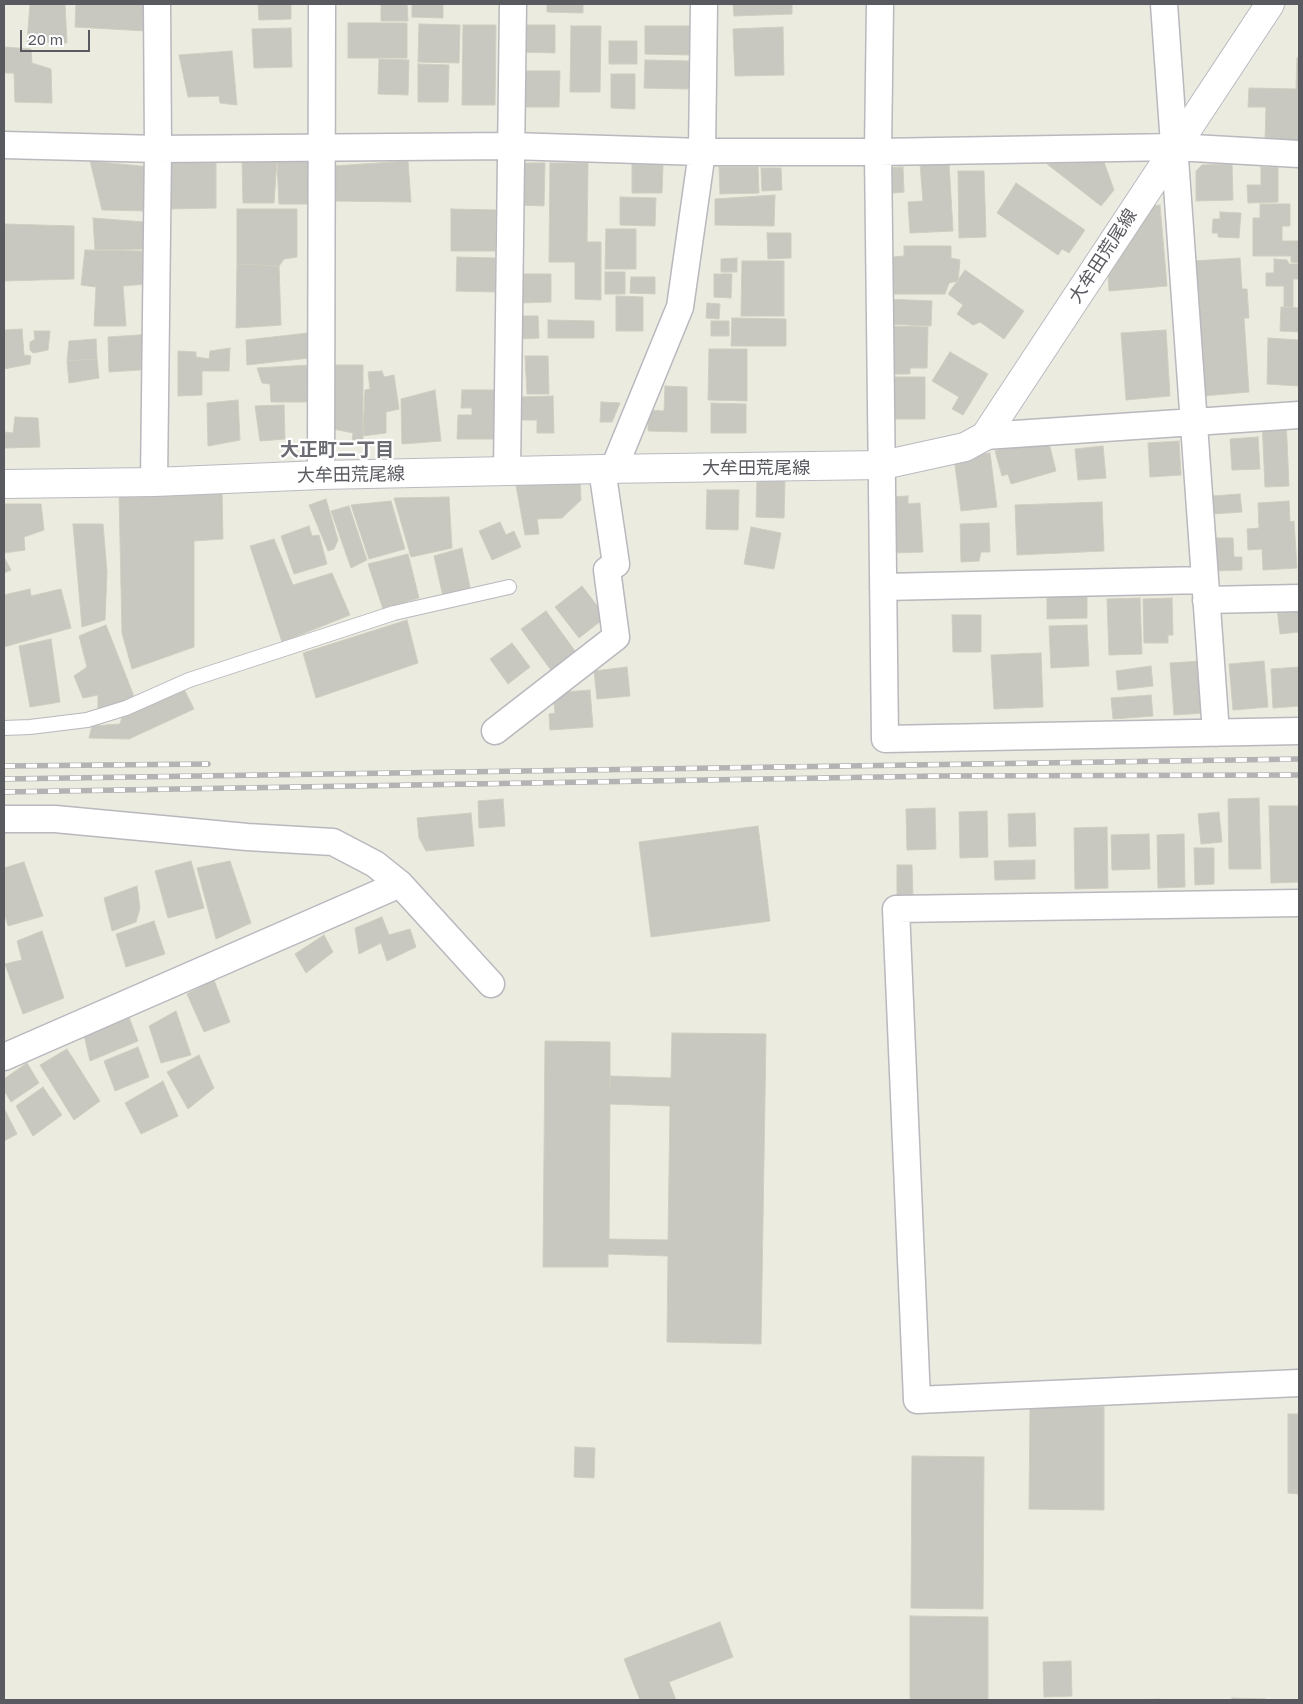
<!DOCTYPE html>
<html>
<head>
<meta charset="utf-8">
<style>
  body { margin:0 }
  #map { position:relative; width:1303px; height:1704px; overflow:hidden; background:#ebebe0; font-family:"Golos Text",sans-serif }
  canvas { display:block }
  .frame { position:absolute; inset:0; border:5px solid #595a60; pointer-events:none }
  .scale { position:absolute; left:20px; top:30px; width:70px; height:22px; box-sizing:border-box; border:2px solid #595a60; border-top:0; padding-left:6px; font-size:15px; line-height:18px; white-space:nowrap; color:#595a60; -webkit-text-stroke:4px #fff; paint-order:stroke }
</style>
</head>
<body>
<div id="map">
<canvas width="1303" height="1704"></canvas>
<div class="frame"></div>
<div class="scale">20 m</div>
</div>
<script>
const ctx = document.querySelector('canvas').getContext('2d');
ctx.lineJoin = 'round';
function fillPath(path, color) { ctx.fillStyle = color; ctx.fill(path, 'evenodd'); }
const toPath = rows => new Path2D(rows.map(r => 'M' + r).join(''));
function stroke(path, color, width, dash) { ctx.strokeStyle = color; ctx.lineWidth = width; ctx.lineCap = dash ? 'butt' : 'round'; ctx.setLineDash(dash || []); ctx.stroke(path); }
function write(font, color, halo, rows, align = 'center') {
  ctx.font = font + ' "Golos Text","Noto Sans JP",sans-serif'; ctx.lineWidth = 4.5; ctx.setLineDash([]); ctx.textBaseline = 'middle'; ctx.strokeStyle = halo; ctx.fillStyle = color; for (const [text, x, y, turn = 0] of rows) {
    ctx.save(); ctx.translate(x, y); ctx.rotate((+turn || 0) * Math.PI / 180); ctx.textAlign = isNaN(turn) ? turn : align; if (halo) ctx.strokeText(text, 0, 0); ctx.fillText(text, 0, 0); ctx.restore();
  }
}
const building = toPath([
  [30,4,65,4,67,43,27,42,30,4],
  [76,4,148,4,147,31,75,27,76,4],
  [258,4,291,4,291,19,259,20,258,4],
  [381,4,407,4,408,21,381,21,381,4],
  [412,4,443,4,443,18,412,17,412,4],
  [547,4,583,4,583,13,547,12,547,4],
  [733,4,792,4,792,14,734,16,733,4],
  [348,23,407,23,407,58,348,58,348,23],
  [419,24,460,25,459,63,418,62,419,24],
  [463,25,496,25,495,105,462,105,463,25],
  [520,25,555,25,555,53,520,52,520,25],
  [571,26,601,26,600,92,570,92,571,26],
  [645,26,691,26,691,55,645,54,645,26],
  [783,27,784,75,735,76,733,29,783,27],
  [291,28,292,67,254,68,252,29,291,28],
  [609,41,637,41,637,64,609,64,609,41],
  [4,47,31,49,32,63,51,69,52,103,15,102,14,73,4,73,4,47],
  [232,51,237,105,220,103,219,96,188,97,179,55,232,51],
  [1297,58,1299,58,1299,141,1265,140,1266,107,1248,107,1249,88,1296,89,1297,58],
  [379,59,409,60,408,95,378,94,379,59],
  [645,60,689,61,689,89,644,88,645,60],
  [418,64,449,65,448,102,418,102,418,64],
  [523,71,560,71,559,107,523,107,523,71],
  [611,74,635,74,635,109,611,108,611,74],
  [167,156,216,156,216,208,168,209,167,156],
  [277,160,312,162,313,204,279,204,277,160],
  [277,160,274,203,243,203,242,161,277,160],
  [90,161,150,167,149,211,102,210,90,161],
  [408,161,411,202,334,201,334,166,408,161],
  [1104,162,1114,190,1101,206,1047,164,1104,162],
  [518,163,545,163,544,206,517,205,518,163],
  [550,163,588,163,587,242,601,242,601,300,575,299,575,262,549,262,550,163],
  [949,163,953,231,910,233,908,202,923,201,920,164,949,163],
  [632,164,663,165,662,193,632,193,632,164],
  [1232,164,1233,200,1196,201,1196,171,1202,165,1232,164],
  [719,167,758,167,759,193,720,194,719,167],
  [903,167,904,192,885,194,884,168,903,167],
  [1261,167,1278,167,1278,202,1248,203,1247,185,1261,185,1261,167],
  [761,168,781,168,782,190,762,191,761,168],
  [958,171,984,171,986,237,959,238,958,171],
  [1016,183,1085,230,1069,253,1062,249,1058,255,997,213,1016,183],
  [775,195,774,226,715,225,715,199,775,195],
  [620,197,656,198,655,226,620,225,620,197],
  [1260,204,1290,204,1290,226,1282,226,1282,241,1299,241,1299,263,1291,262,1291,256,1253,256,1253,218,1260,218,1260,204],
  [1160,205,1167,286,1109,291,1108,272,1151,206,1160,205],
  [237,209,297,209,297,257,284,259,279,266,237,264,237,209],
  [451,209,496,210,495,251,451,251,451,209],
  [1220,212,1241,213,1239,238,1218,237,1218,233,1212,233,1213,219,1220,219,1220,212],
  [93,218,144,222,144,249,95,250,93,218],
  [4,224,74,226,74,279,4,281,4,224],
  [606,229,636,229,636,269,605,269,606,229],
  [767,233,791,233,791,258,768,259,767,233],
  [904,246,951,246,951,258,960,260,958,281,949,283,945,294,894,294,894,285,881,286,882,258,904,256,904,246],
  [85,250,142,251,146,284,123,286,126,326,94,326,96,287,81,285,85,250],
  [457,257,495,258,495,292,456,291,457,257],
  [737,258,737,272,721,272,721,259,737,258],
  [1240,258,1242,289,1247,289,1249,318,1244,318,1249,392,1203,396,1194,261,1240,258],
  [1274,259,1287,260,1289,264,1299,264,1299,279,1293,279,1293,307,1284,307,1284,286,1266,286,1266,273,1274,273,1274,259],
  [742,261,784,261,784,316,741,316,742,261],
  [237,264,279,266,281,325,236,328,237,264],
  [965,270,1024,311,1004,339,980,322,973,325,957,314,963,305,948,294,965,270],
  [605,272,625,272,625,294,605,294,605,272],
  [520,274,551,274,551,302,520,303,520,274],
  [714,274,732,274,731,298,714,297,714,274],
  [631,277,655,277,655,294,630,293,631,277],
  [616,296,643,297,643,331,616,331,616,296],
  [886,299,932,301,931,326,885,324,886,299],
  [707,303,720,304,719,319,706,318,707,303],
  [1281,307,1299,308,1299,332,1280,331,1281,307],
  [518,316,538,316,539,338,519,339,518,316],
  [732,318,786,319,786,346,731,346,732,318],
  [548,320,594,321,594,338,548,338,548,320],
  [711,321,729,321,729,336,711,336,711,321],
  [886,326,928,327,927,368,910,368,910,374,885,374,886,326],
  [22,329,24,355,31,356,30,364,4,369,4,330,22,329],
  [1166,330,1170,396,1126,400,1121,333,1166,330],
  [34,331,50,331,48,350,33,353,30,350,30,342,35,339,34,331],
  [308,333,309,358,247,365,246,340,308,333],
  [153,334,154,369,109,372,108,337,153,334],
  [1268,338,1299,340,1299,386,1267,384,1268,338],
  [96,339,97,359,67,361,69,341,96,339],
  [230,348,229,371,202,371,202,395,178,396,178,351,196,352,196,357,209,359,210,351,230,348],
  [709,349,747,349,747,401,708,400,709,349],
  [950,352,988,374,963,415,952,409,959,397,932,381,950,352],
  [525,356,548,356,549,394,527,394,525,356],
  [97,359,99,378,69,383,67,361,97,359],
  [311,365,309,402,271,402,270,384,262,383,257,368,311,365],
  [333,365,363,365,363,441,352,442,353,433,333,429,333,365],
  [382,371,384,377,394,375,399,409,386,412,386,433,363,436,365,390,370,389,368,372,382,371],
  [890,377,925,377,925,419,890,419,890,377],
  [665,386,687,387,687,432,648,431,648,410,664,411,665,386],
  [435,390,441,441,402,444,401,399,435,390],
  [462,390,496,390,495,439,457,439,458,415,472,415,472,408,461,408,462,390],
  [553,396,554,433,537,433,537,420,519,420,519,397,553,396],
  [238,400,240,440,208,446,207,403,238,400],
  [601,402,620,403,612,422,600,422,601,402],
  [711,403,746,404,746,433,711,433,711,403],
  [284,405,285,439,260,441,255,406,284,405],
  [15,417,38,418,40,447,4,448,4,432,13,433,15,417],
  [1286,418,1289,486,1265,487,1262,420,1286,418],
  [1258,437,1260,469,1232,470,1230,439,1258,437],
  [1034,440,1036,446,1049,443,1056,471,1011,484,1008,474,1002,476,995,451,1034,440],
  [1179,441,1181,475,1150,477,1148,443,1179,441],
  [1103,446,1106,478,1078,480,1075,449,1103,446],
  [990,453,997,507,961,511,954,458,990,453],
  [580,478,581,500,562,518,537,519,539,534,525,535,515,480,580,478],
  [757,479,785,479,784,518,756,517,757,479],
  [707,490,739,490,738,530,706,529,707,490],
  [222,491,223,539,194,541,194,647,132,669,122,633,119,493,222,491],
  [1240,494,1242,512,1213,514,1212,496,1240,494],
  [908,496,908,504,920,503,923,552,890,553,888,497,908,496],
  [449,497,452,548,411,557,394,498,449,497],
  [326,499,338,540,334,549,328,551,309,505,326,499],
  [391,501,405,549,369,559,351,505,391,501],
  [1289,501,1290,522,1294,521,1297,568,1263,570,1262,549,1248,550,1247,529,1259,528,1258,503,1289,501],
  [1102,502,1104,551,1017,555,1015,505,1102,502],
  [4,504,41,504,44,530,24,537,25,550,4,553,4,504],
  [349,506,367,560,351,568,331,511,349,506],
  [500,522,506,535,514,531,521,547,492,560,479,531,500,522],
  [989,523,990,552,981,552,979,561,961,562,960,524,989,523],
  [73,524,103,524,107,572,105,620,82,627,73,524],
  [309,526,312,536,319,535,327,564,294,574,281,536,309,526],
  [751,527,781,533,774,569,744,564,751,527],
  [1215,538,1233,538,1234,557,1242,557,1242,570,1216,571,1215,538],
  [274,539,293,585,332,573,350,615,282,642,250,546,274,539],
  [462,548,471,592,443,597,434,556,462,548],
  [408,554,419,598,383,609,368,564,408,554],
  [4,557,11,570,4,573,4,557],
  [582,586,606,617,579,638,555,607,582,586],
  [30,589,31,596,61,589,71,628,4,647,4,595,30,589],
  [1087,593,1087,618,1047,619,1047,594,1087,593],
  [1140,598,1142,654,1109,655,1107,599,1140,598],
  [1172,598,1173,635,1168,635,1168,643,1144,643,1143,599,1172,598],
  [1299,605,1299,632,1280,634,1277,608,1299,605],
  [546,611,578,655,553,673,521,629,546,611],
  [952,615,981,615,981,652,953,652,952,615],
  [407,620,418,663,316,698,303,653,407,620],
  [106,625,135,699,98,710,98,695,83,698,74,676,87,667,79,636,106,625],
  [1087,625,1089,666,1051,668,1049,626,1087,625],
  [51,639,60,702,30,707,19,646,51,639],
  [512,643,530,667,508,684,490,659,512,643],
  [1041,653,1043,707,994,709,991,655,1041,653],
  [1201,661,1205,713,1174,715,1170,663,1201,661],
  [1264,661,1268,707,1233,710,1229,664,1264,661],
  [1151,666,1153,686,1118,690,1116,671,1151,666],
  [627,667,630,696,597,699,594,671,627,667],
  [1299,667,1299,706,1273,708,1271,669,1299,667],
  [184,689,194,709,129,739,89,738,92,726,120,724,122,717,184,689],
  [590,690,593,727,550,730,549,714,555,713,553,693,590,690],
  [1151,695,1153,716,1113,719,1111,698,1151,695],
  [1259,798,1261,869,1229,869,1228,799,1259,798],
  [503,799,505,826,479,828,478,801,503,799],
  [1269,806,1299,806,1299,882,1271,883,1269,806],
  [935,808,936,849,907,850,906,809,935,808],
  [987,811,988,857,960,858,959,812,987,811],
  [1219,812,1222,842,1201,844,1198,814,1219,812],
  [471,813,474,846,426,851,419,838,417,818,471,813],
  [1035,813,1036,846,1009,847,1008,814,1035,813],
  [758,826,770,921,651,937,639,842,758,826],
  [1107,827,1108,888,1075,889,1074,828,1107,827],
  [1149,834,1150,869,1112,870,1111,835,1149,834],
  [1184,834,1185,887,1158,888,1157,835,1184,834],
  [1194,848,1214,848,1214,884,1195,885,1194,848],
  [1035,860,1035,879,995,880,994,861,1035,860],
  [191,861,204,908,168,918,155,871,191,861],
  [230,861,251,923,216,939,197,868,230,861],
  [24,862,43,916,8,926,4,912,4,868,24,862],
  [897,865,912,865,913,897,897,898,897,865],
  [137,886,140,908,136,922,112,931,104,898,137,886],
  [382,917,389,935,410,929,416,947,387,961,381,943,359,954,355,928,382,917],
  [154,921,165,954,126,967,116,934,154,921],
  [42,931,64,998,23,1014,5,964,22,960,17,941,42,931],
  [324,935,333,952,306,973,295,954,324,935],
  [214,980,230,1022,204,1032,187,994,214,980],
  [126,1009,138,1041,90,1061,83,1031,126,1009],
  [176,1011,191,1055,161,1063,149,1026,176,1011],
  [672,1033,766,1034,761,1344,667,1342,668,1256,608,1254,608,1267,543,1267,545,1041,610,1042,610,1090,610,1076,671,1078,672,1033],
  [610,1104,670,1106,668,1240,609,1239,610,1104],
  [138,1047,149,1077,115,1091,104,1061,138,1047],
  [67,1049,100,1101,74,1120,40,1065,67,1049],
  [199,1055,214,1088,188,1109,167,1072,199,1055],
  [27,1063,39,1083,11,1102,4,1090,4,1079,27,1063],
  [163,1081,178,1116,141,1134,125,1103,163,1081],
  [43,1087,62,1115,33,1136,16,1106,43,1087],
  [4,1108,17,1134,4,1141,4,1108],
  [1030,1407,1104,1407,1104,1510,1029,1509,1030,1407],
  [1288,1414,1299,1414,1299,1494,1288,1493,1288,1414],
  [575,1447,595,1448,594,1478,574,1477,575,1447],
  [912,1456,984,1457,983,1609,911,1608,912,1456],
  [910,1616,988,1617,988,1700,910,1700,910,1616],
  [720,1622,733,1657,669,1682,676,1700,640,1700,624,1659,720,1622],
  [1071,1661,1072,1696,1044,1697,1043,1662,1071,1661],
  [1232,1698,1266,1699,1266,1700,1232,1700,1232,1698],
  [1160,1699,1160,1700,1125,1700,1160,1699]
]);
fillPath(building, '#c8c7c0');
stroke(building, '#cfcebf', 1);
const lane = toPath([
  [4,728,30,727,87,720,126,708,189,680,394,613,509,587]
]);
const street = toPath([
  [880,4,878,152,885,739,1299,731],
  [1164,4,1216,733],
  [4,145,158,149,511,146,702,152,878,152,1175,147,1299,154],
  [985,436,1299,415],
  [614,468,680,307,702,152,704,4],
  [507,471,513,4],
  [321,475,322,4],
  [154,482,158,149,157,4],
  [883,587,1205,580],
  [1206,600,1299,598],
  [495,731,616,637,607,570,616,564,602,469],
  [4,819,55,819,247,837,333,842,375,864,400,884,491,984],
  [1299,903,896,909,917,1400,1299,1383],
  [4,1057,400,884]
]);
const secondary = toPath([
  [4,484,154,482,321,475,602,469,883,465,965,447,985,436,1270,4]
]);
stroke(lane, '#b8b8be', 16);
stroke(street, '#b8b8be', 29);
stroke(secondary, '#b9bac1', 30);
stroke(lane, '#fff', 14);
stroke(street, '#fff', 26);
stroke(secondary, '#fff', 28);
const rail = toPath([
  [4,766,208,764],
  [4,779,1299,759],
  [4,792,939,776,1299,775]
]);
stroke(rail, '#b3b3b4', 5.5);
stroke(rail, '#fff', 4, [11]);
write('18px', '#595a60', '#fff', [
  ["大牟田荒尾線",1103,256,-57],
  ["大牟田荒尾線",756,468],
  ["大牟田荒尾線",351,475,-1]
]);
write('bold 19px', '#6a6c72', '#fff', [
  ["大正町二丁目",337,450]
]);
</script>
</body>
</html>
